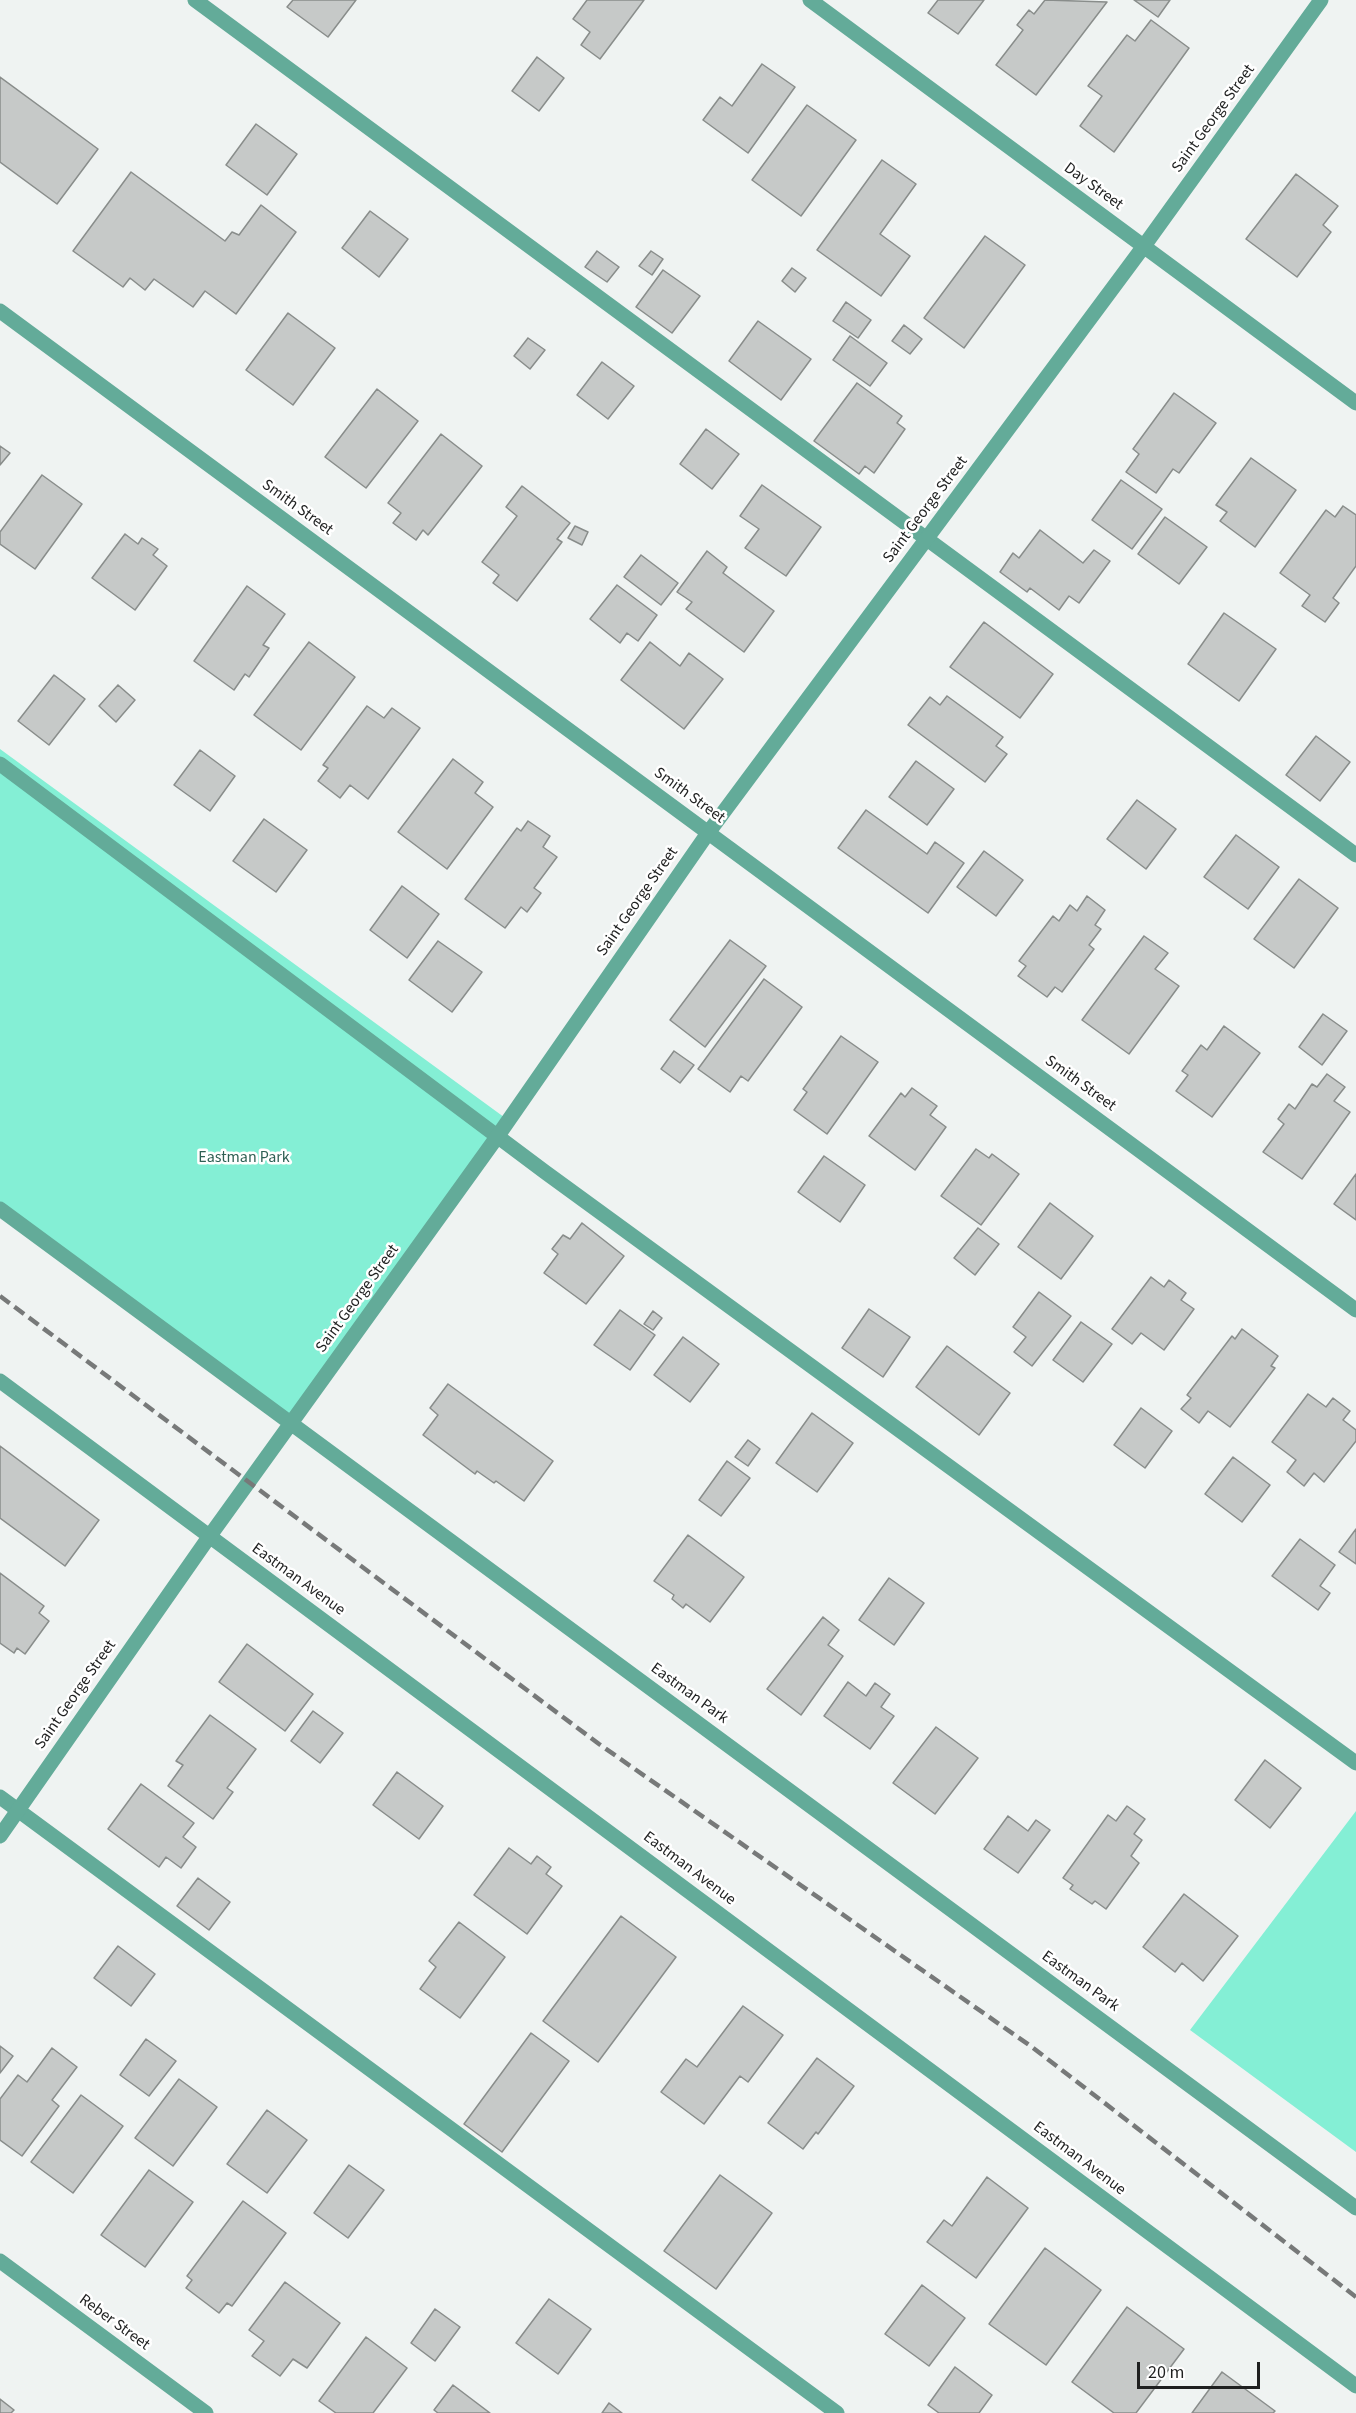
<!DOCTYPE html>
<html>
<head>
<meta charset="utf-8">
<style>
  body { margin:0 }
  #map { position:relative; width:1356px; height:2413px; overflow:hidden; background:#eff3f2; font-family:"Source Sans 3",sans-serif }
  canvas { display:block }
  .scale { position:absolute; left:1137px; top:2362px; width:123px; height:27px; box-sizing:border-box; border:3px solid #1f2020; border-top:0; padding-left:8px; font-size:18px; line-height:21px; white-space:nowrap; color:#1f2020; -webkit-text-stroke:4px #fff; paint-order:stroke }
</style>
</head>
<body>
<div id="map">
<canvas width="1356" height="2413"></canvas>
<div class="scale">20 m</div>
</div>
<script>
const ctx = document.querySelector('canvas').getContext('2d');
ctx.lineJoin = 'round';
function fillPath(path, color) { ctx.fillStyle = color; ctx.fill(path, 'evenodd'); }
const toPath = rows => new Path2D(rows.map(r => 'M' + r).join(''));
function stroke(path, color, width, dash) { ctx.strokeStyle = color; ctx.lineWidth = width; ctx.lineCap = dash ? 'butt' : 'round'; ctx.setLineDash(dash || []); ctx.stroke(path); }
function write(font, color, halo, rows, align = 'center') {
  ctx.font = font + ' "Source Sans 3",sans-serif'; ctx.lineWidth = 5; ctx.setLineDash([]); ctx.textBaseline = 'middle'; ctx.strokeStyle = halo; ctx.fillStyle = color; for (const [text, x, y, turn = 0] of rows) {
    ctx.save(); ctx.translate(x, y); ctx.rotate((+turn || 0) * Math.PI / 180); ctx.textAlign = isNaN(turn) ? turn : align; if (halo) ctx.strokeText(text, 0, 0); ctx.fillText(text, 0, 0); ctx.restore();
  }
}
fillPath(toPath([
  [0,749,508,1120,291,1423,0,1209],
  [1356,1811,1356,2152,1190,2030]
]), '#84efd5');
const building = toPath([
  [293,0,356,0,328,37,287,7,293,0],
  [587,0,644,0,600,59,581,45,590,32,573,19,587,0],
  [938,0,984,0,958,34,928,13,938,0],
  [1045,0,1107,2,1036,95,996,65,1023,30,1017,25,1029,10,1034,14,1045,0],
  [1134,0,1170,0,1158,17,1134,0],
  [1151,20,1189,48,1114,152,1080,126,1102,96,1088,86,1127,35,1135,41,1151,20],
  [537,57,564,78,539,111,512,91,537,57],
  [762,64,795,87,748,153,703,120,720,97,732,106,762,64],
  [0,77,98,149,57,204,0,162,0,77],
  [807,105,856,140,801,216,752,180,807,105],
  [256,124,297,154,267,195,226,165,256,124],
  [882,160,916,184,880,234,910,256,881,296,817,250,882,160],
  [131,172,225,241,232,232,239,235,261,205,296,232,236,314,205,291,193,307,154,279,145,290,130,278,123,287,73,251,131,172],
  [1296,174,1338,206,1323,225,1331,232,1297,277,1246,239,1296,174],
  [370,211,408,239,379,277,342,248,370,211],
  [985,236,1025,265,964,348,924,318,985,236],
  [597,251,619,267,607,282,585,267,597,251],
  [651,251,663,259,652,275,639,266,651,251],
  [792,268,806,278,795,292,782,281,792,268],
  [663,270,700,296,672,333,636,307,663,270],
  [846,302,871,320,858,338,833,321,846,302],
  [288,313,335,348,293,405,246,370,288,313],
  [758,321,811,359,781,400,729,361,758,321],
  [904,325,922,339,910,354,892,341,904,325],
  [850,336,887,363,870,386,833,360,850,336],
  [528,338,545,350,530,369,514,356,528,338],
  [602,362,634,386,608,419,577,395,602,362],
  [857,383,902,416,897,423,905,429,874,473,865,466,859,474,814,441,857,383],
  [377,389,418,421,366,488,325,457,377,389],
  [1174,393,1216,423,1179,473,1173,469,1156,493,1126,472,1139,454,1133,449,1174,393],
  [706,429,739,454,712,489,680,464,706,429],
  [441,434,482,466,428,535,423,530,416,540,393,523,401,513,388,503,441,434],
  [0,446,10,453,0,465,0,446],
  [1251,458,1296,490,1255,547,1220,521,1227,512,1216,505,1251,458],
  [42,475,82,504,35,569,0,544,0,532,42,475],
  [1121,480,1162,509,1132,549,1092,520,1121,480],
  [762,485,821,527,786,576,745,548,759,529,740,516,762,485],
  [522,486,570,523,557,539,562,542,517,601,493,583,499,575,482,562,517,516,506,507,522,486],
  [1343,506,1356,515,1356,566,1333,598,1339,603,1325,622,1302,606,1310,595,1280,573,1326,510,1335,517,1343,506],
  [1165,517,1207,547,1179,584,1138,554,1165,517],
  [575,526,588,532,582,545,568,538,575,526],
  [1040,530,1083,563,1094,550,1110,561,1079,603,1069,596,1059,610,1030,588,1027,592,1000,572,1013,553,1019,558,1040,530],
  [125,534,138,544,142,538,158,549,153,555,167,566,135,610,92,578,125,534],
  [707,551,727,567,723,573,774,611,744,652,686,609,692,602,677,592,707,551],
  [641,555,678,583,661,605,624,577,641,555],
  [617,585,657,615,638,641,627,633,620,643,590,619,617,585],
  [247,586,285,614,263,645,269,648,249,677,245,674,234,690,194,661,247,586],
  [1224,613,1276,649,1239,701,1188,664,1224,613],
  [984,622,1053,674,1020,718,950,667,984,622],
  [309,642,355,677,301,750,254,715,309,642],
  [650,642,680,666,689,653,723,679,684,729,621,680,650,642],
  [54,675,85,699,49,745,18,721,54,675],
  [118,685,135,700,116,722,99,706,118,685],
  [947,696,1003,737,996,746,1007,754,985,782,908,725,930,697,940,705,947,696],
  [367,706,384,718,392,708,420,728,368,799,350,785,340,798,318,781,328,768,323,765,367,706],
  [1316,736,1350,762,1320,801,1286,775,1316,736],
  [200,750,235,776,210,811,174,785,200,750],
  [453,759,483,782,475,793,493,807,447,869,398,832,453,759],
  [916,761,954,789,927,825,889,797,916,761],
  [1137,800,1176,829,1146,869,1107,839,1137,800],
  [866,810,927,854,935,842,964,863,928,913,838,848,866,810],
  [264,819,307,850,276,892,233,861,264,819],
  [528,821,550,836,543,847,557,857,534,888,541,893,527,912,521,907,505,928,465,899,517,828,521,831,528,821],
  [1236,835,1279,867,1248,909,1204,877,1236,835],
  [984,851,1023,880,996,916,957,887,984,851],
  [1299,879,1338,908,1294,968,1254,939,1299,879],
  [402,886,439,914,407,958,370,930,402,886],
  [1087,896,1105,910,1095,925,1101,929,1089,945,1094,949,1062,992,1055,987,1047,997,1018,976,1026,966,1019,961,1053,916,1059,921,1070,905,1077,911,1087,896],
  [1144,936,1168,953,1155,969,1179,986,1129,1054,1082,1020,1144,936],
  [730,940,766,966,705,1047,670,1020,730,940],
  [438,941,482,972,452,1012,409,980,438,941],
  [764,979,802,1007,748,1081,741,1076,730,1092,698,1069,764,979],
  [1323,1014,1347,1031,1322,1065,1299,1047,1323,1014],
  [1224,1026,1260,1053,1212,1117,1176,1091,1188,1075,1182,1071,1201,1045,1207,1050,1224,1026],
  [841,1036,878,1062,827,1134,794,1110,807,1092,803,1089,841,1036],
  [674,1051,694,1065,680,1083,661,1069,674,1051],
  [1327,1074,1345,1087,1334,1101,1350,1112,1302,1179,1263,1152,1284,1124,1278,1119,1289,1104,1295,1109,1312,1084,1317,1087,1327,1074],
  [912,1088,937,1106,930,1115,946,1127,915,1170,869,1136,901,1093,905,1097,912,1088],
  [976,1149,989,1158,992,1154,1019,1174,981,1225,941,1196,976,1149],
  [824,1156,865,1185,840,1222,798,1192,824,1156],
  [1356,1174,1356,1220,1334,1204,1356,1174],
  [1050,1203,1093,1236,1061,1279,1018,1247,1050,1203],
  [582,1223,624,1256,586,1304,544,1273,558,1254,552,1249,563,1235,570,1239,582,1223],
  [978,1228,999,1244,975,1275,954,1258,978,1228],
  [1151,1277,1164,1287,1169,1280,1186,1293,1181,1300,1194,1309,1164,1350,1141,1333,1132,1344,1112,1329,1151,1277],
  [1039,1292,1071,1316,1032,1366,1014,1352,1026,1337,1013,1327,1039,1292],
  [869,1309,910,1337,883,1377,842,1348,869,1309],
  [620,1310,655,1335,630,1370,594,1345,620,1310],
  [653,1311,662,1318,653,1330,644,1324,653,1311],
  [1081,1322,1112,1344,1083,1382,1053,1360,1081,1322],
  [1242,1329,1278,1356,1271,1366,1275,1368,1230,1427,1208,1411,1199,1423,1181,1409,1191,1398,1187,1395,1232,1336,1235,1339,1242,1329],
  [683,1337,719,1364,690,1402,654,1375,683,1337],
  [947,1346,1010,1393,979,1435,916,1387,947,1346],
  [448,1384,553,1461,524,1501,496,1481,494,1483,477,1471,475,1474,423,1435,438,1415,430,1408,448,1384],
  [1308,1394,1326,1407,1333,1398,1350,1411,1343,1420,1356,1430,1356,1441,1324,1482,1314,1473,1304,1486,1287,1472,1296,1460,1272,1442,1308,1394],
  [1141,1408,1172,1431,1145,1468,1114,1445,1141,1408],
  [812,1413,853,1443,817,1492,776,1463,812,1413],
  [748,1440,760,1449,748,1466,735,1457,748,1440],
  [0,1446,99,1520,65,1566,0,1518,0,1446],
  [1233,1457,1270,1485,1242,1522,1205,1494,1233,1457],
  [727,1461,750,1478,721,1516,699,1500,727,1461],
  [1356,1529,1356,1564,1339,1552,1356,1529],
  [688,1535,744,1577,710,1622,686,1604,683,1608,672,1599,674,1595,654,1581,688,1535],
  [1300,1539,1335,1565,1320,1586,1330,1593,1318,1610,1272,1576,1300,1539],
  [0,1573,44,1606,39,1613,49,1621,25,1654,17,1648,14,1653,0,1643,0,1573],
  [889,1578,924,1603,894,1645,859,1620,889,1578],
  [823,1617,839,1630,828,1645,843,1656,801,1715,767,1689,823,1617],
  [247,1644,313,1694,285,1731,219,1682,247,1644],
  [848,1682,866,1696,875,1683,890,1694,881,1707,894,1716,870,1749,824,1716,848,1682],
  [313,1711,343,1733,320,1763,291,1741,313,1711],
  [210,1715,256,1749,227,1788,233,1792,213,1819,168,1786,183,1765,176,1761,210,1715],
  [936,1727,978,1758,935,1814,893,1783,936,1727],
  [1265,1760,1301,1788,1270,1828,1235,1800,1265,1760],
  [397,1772,443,1806,419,1839,373,1805,397,1772],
  [141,1784,194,1823,183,1837,196,1847,181,1868,166,1857,159,1867,108,1829,141,1784],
  [1127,1806,1145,1819,1134,1834,1142,1840,1131,1856,1139,1863,1106,1909,1095,1901,1092,1904,1070,1889,1073,1885,1063,1878,1108,1815,1116,1821,1127,1806],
  [1008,1816,1028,1831,1036,1820,1050,1830,1018,1873,984,1849,1008,1816],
  [509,1848,531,1864,537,1856,551,1867,546,1874,562,1886,527,1934,474,1895,509,1848],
  [198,1878,230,1902,209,1930,177,1906,198,1878],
  [1184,1894,1238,1936,1203,1981,1182,1963,1175,1972,1143,1947,1184,1894],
  [621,1916,676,1957,598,2062,543,2021,621,1916],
  [459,1922,505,1957,460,2018,420,1989,436,1967,429,1961,459,1922],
  [118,1946,155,1974,131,2006,94,1978,118,1946],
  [743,2006,783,2035,748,2082,740,2076,704,2124,661,2092,686,2059,697,2067,743,2006],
  [531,2033,569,2061,502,2152,464,2124,531,2033],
  [146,2039,176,2061,149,2096,120,2075,146,2039],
  [0,2046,13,2056,0,2073,0,2046],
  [52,2048,77,2067,52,2100,59,2106,22,2156,0,2140,0,2099,18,2075,27,2082,52,2048],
  [817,2058,854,2086,818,2134,816,2132,803,2149,768,2123,817,2058],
  [179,2079,217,2107,173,2166,135,2138,179,2079],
  [81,2095,123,2126,73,2193,31,2162,81,2095],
  [267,2110,307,2140,267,2193,227,2164,267,2110],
  [349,2165,384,2190,348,2238,314,2213,349,2165],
  [149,2170,193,2202,145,2267,101,2235,149,2170],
  [720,2175,772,2213,716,2289,664,2251,720,2175],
  [987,2177,1028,2208,976,2278,927,2242,944,2220,952,2226,987,2177],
  [243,2201,286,2233,232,2306,227,2303,219,2313,186,2288,192,2280,187,2276,243,2201],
  [1045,2248,1101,2290,1046,2365,989,2324,1045,2248],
  [285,2282,340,2323,307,2368,293,2359,280,2376,252,2356,264,2341,249,2330,285,2282],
  [922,2285,965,2318,929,2366,885,2334,922,2285],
  [549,2299,591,2329,558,2374,516,2343,549,2299],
  [1127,2307,1184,2349,1136,2413,1114,2413,1072,2382,1127,2307],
  [435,2309,460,2327,435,2361,411,2343,435,2309],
  [366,2337,407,2368,373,2413,336,2413,319,2401,366,2337],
  [955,2367,992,2395,979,2413,939,2413,928,2405,955,2367],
  [1222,2372,1275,2411,1273,2413,1192,2413,1222,2372],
  [453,2385,490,2413,438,2413,434,2410,453,2385],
  [0,2399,14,2410,11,2413,0,2413,0,2399],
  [609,2403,622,2413,602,2413,609,2403]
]);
fillPath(building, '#c6c9c8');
stroke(building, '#898d8b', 1.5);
stroke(toPath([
  [195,0,1356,855],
  [0,764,545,1172,1356,1763],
  [0,1797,837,2413]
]), '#63ab99', 15);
stroke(toPath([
  [810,0,1356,403],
  [0,311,1356,1310],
  [0,1209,1356,2208],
  [0,1381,1356,2386],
  [0,1836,209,1537,497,1137,708,833,1144,246,1321,0],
  [0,2261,206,2413]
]), '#63ab99', 15);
stroke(toPath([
  [0,1296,599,1744,1032,2047,1356,2297]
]), '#777979', 4.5, [12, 6]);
write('16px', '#1f2020', '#fff', [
  ["Saint George Street",1214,119,-54],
  ["Day Street",1093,187,36],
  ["Smith Street",297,508,36],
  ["Saint George Street",926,510,-53],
  ["Smith Street",689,796,36],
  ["Saint George Street",638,902,-55],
  ["Smith Street",1080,1084,36],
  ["Saint George Street",358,1299,-54],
  ["Eastman Avenue",298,1580,36],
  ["Eastman Park",689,1694,36],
  ["Saint George Street",76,1695,-55],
  ["Eastman Avenue",689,1869,37],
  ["Eastman Park",1080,1982,36],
  ["Eastman Avenue",1079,2159,37],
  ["Reber Street",114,2323,36]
]);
write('16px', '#2f6054', '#fff', [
  ["Eastman Park",244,1158]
]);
</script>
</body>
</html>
